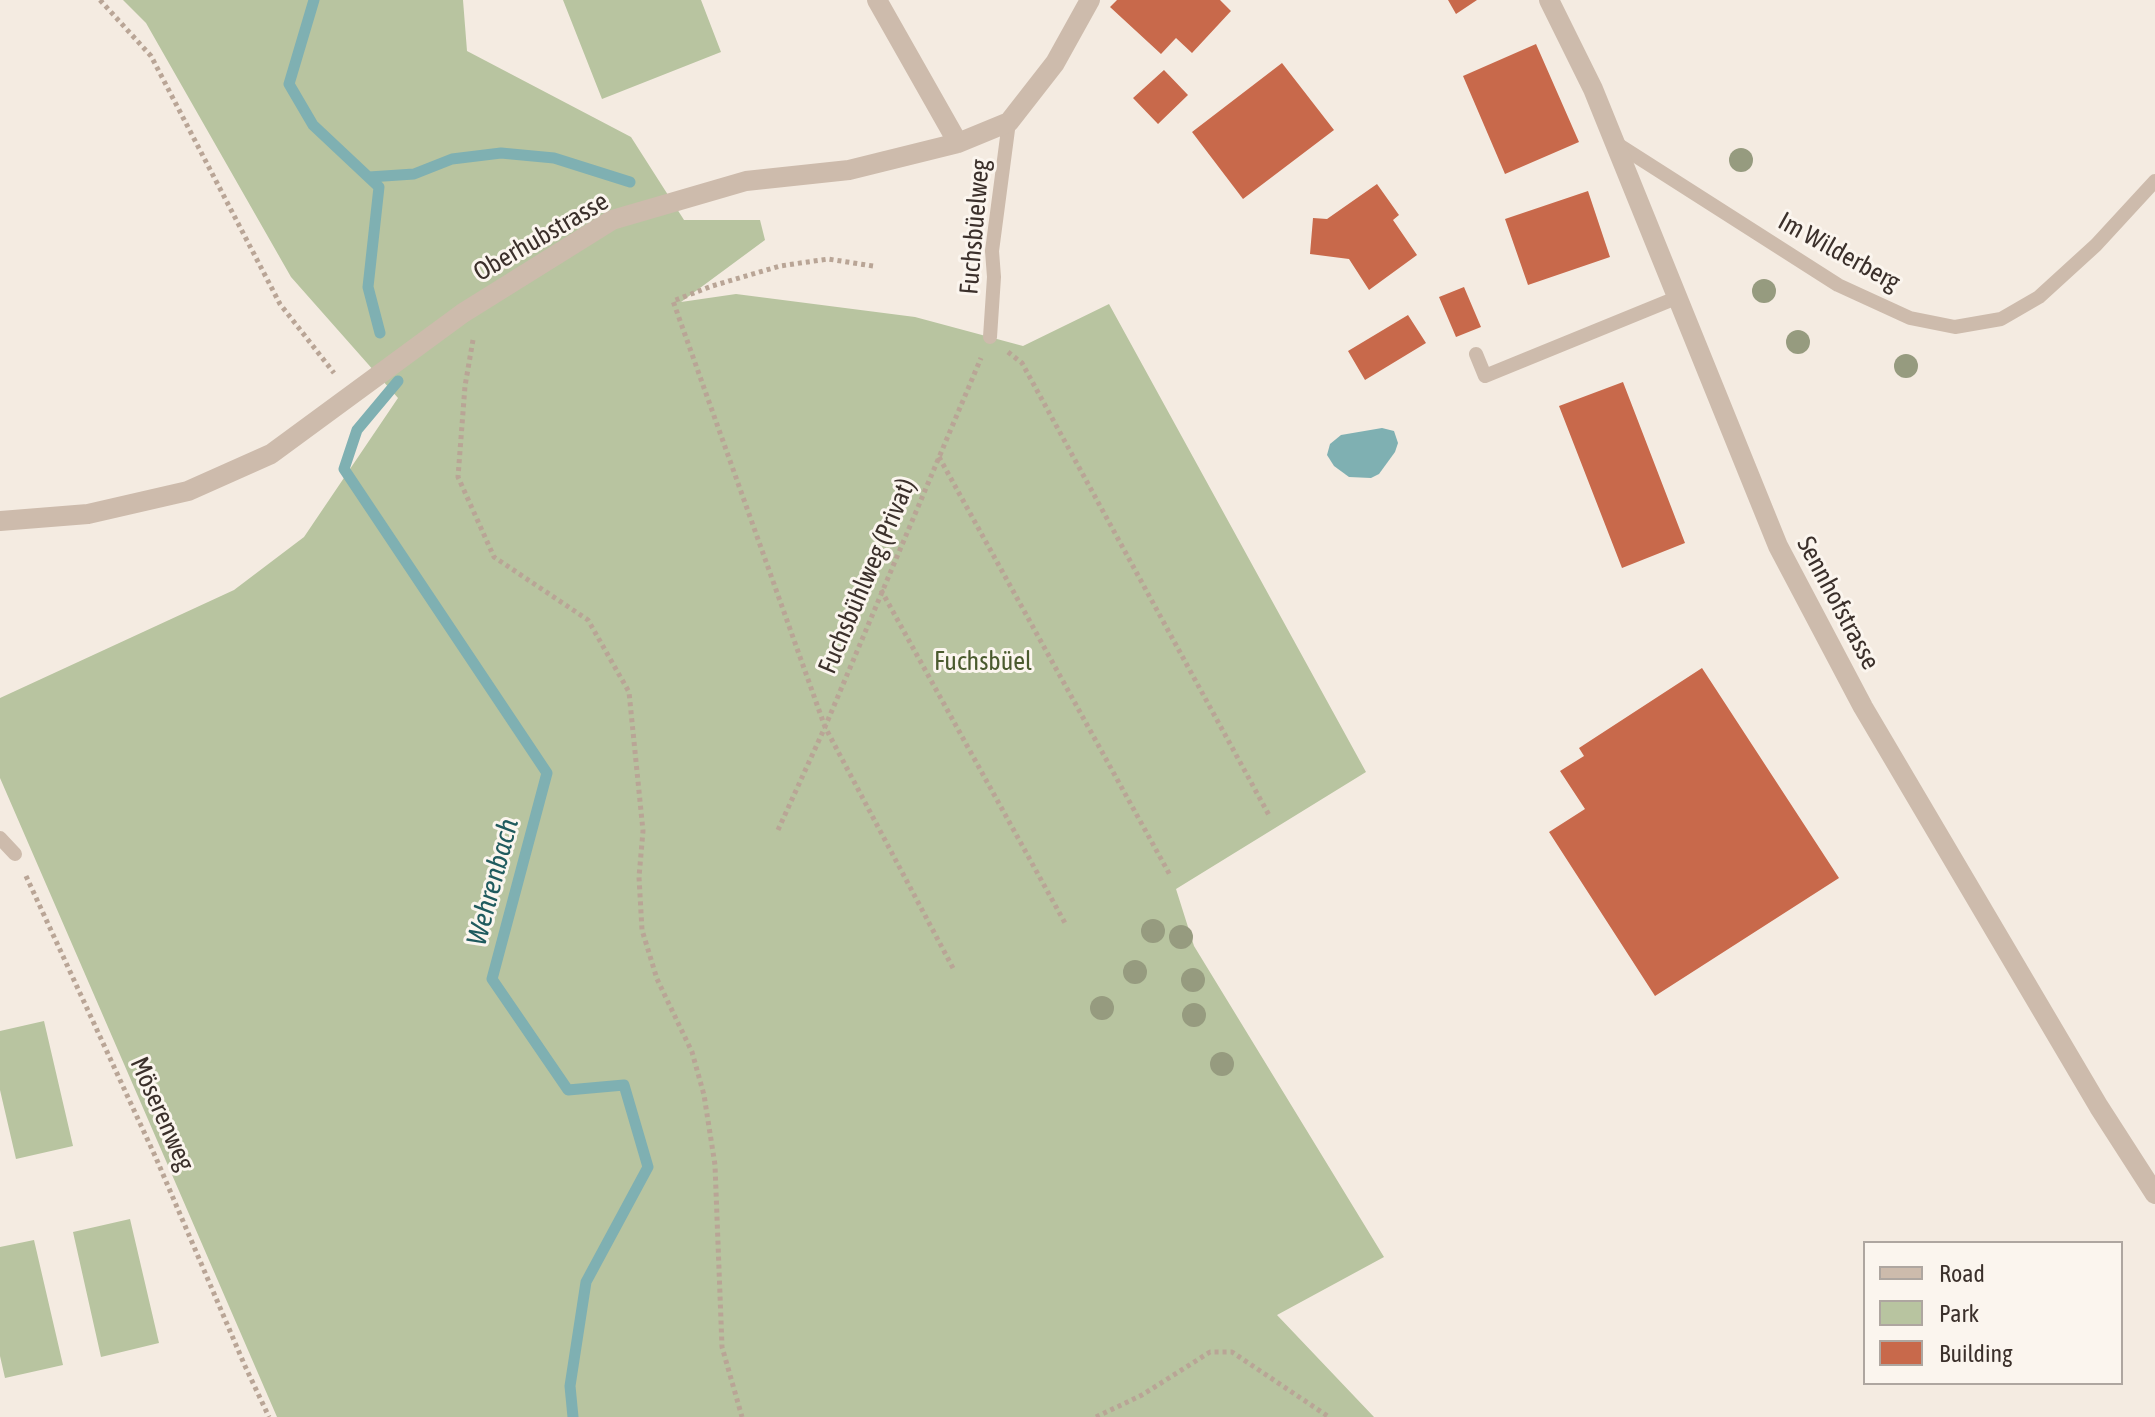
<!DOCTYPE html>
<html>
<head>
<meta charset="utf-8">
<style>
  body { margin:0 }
  #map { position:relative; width:2155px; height:1417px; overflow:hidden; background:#f4ebe1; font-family:"Asap Condensed",sans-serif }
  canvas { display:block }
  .legend { position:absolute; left:1863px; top:1241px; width:260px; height:144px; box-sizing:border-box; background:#fbf5ee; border:2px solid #aea6a0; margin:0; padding:10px 14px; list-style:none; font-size:24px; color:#3b302b }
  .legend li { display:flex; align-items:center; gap:16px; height:40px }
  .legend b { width:40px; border:2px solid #aea6a0 }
</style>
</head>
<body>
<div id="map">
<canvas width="2155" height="1417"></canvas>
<ul class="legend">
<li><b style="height:10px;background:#cdbbac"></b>Road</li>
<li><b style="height:22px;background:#b8c4a0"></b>Park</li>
<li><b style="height:22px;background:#c8694b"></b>Building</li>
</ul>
</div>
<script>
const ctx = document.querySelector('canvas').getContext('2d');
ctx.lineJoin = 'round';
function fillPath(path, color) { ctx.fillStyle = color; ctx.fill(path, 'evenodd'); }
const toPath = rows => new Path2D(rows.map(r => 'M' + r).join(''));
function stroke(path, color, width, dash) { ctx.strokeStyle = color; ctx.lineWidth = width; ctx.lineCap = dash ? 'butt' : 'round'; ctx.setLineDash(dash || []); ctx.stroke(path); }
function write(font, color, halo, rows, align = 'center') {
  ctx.font = font + ' "Asap Condensed",sans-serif'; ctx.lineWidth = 6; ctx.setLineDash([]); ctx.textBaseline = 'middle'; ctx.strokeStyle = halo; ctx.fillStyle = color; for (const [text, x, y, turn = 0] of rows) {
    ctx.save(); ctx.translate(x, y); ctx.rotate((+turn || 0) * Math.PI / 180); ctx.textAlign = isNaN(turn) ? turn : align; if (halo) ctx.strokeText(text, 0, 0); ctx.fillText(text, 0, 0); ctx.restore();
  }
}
fillPath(toPath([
  [123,0,463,0,467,51,631,137,684,220,760,220,765,240,681,302,736,294,915,317,1023,346,1109,304,1366,772,1176,889,1194,946,1384,1257,1277,1315,1374,1417,277,1417,0,778,0,698,234,590,304,537,398,398,291,277,146,23],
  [563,0,701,0,721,52,602,99],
  [44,1021,73,1146,16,1159,0,1090,0,1031],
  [130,1219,159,1343,101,1357,73,1232],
  [34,1240,63,1365,5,1378,0,1356,0,1247]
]), '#b8c4a0');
fillPath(toPath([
  [1382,428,1394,431,1398,443,1395,452,1379,474,1371,478,1349,477,1334,466,1327,455,1330,444,1341,435]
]), '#7fb0b2');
stroke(toPath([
  [314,0,289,84,313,125,379,187,368,287,380,333],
  [369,177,414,174,452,159,501,153,554,158,630,182],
  [398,381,357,430,344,469,547,773,492,979,568,1090,624,1085,648,1167,586,1282,570,1386,573,1417]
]), '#7fb0b2', 11);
fillPath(toPath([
  [1117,0,1220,0,1231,11,1192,53,1176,38,1161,54,1110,7],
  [1448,0,1477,0,1456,14],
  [1536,44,1579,142,1505,174,1463,76],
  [1282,63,1334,130,1243,199,1192,132],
  [1164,70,1188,95,1158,124,1133,98],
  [1377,184,1399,215,1393,220,1417,255,1369,290,1349,259,1310,254,1313,218,1327,219],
  [1588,191,1610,257,1528,285,1505,219],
  [1464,287,1481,327,1456,337,1439,297],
  [1408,315,1426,343,1365,380,1348,351],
  [1623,382,1685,543,1622,568,1559,406],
  [1702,668,1839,878,1655,996,1549,832,1585,809,1560,771,1584,756,1579,748]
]), '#c8694b');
stroke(toPath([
  [100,0,151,56,280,304,334,373],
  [873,266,828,259,780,266,712,286,673,301,825,727,954,970],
  [473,340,465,386,458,477,494,557,588,620,629,692,643,831,639,877,642,930,657,979,692,1052,704,1095,715,1165,722,1347,742,1417],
  [1008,352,1022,363,1270,817],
  [939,457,1170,875],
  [881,590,1065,923],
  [778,830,825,727,981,358],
  [26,876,156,1158,245,1366,269,1417],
  [1096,1417,1142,1395,1210,1352,1232,1352,1329,1417]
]), '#b9a596', 5, [4, 4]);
stroke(toPath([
  [1614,142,1838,285,1910,318,1955,327,2001,319,2039,297,2096,245,2155,181],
  [990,337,994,277,992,251,1009,122],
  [1476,354,1485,376,1676,298],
  [0,838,15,854]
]), '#cdbbac', 14);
stroke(toPath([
  [877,0,958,143],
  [1549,0,1593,89,1778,546,1863,707,2099,1107,2155,1194],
  [0,521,88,514,188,491,271,454,463,313,612,220,746,181,849,170,958,143,1009,122,1055,63,1090,0]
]), '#cdbbac', 20);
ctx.fillStyle = '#969b7f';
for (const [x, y] of [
  [1741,160],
  [1764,291],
  [1798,342],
  [1906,366],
  [1153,931],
  [1181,937],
  [1135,972],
  [1193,980],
  [1102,1008],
  [1194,1015],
  [1222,1064]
]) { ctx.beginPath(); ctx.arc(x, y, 12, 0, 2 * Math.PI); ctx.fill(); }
write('26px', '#3b302b', '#fbf5ee', [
  ["Fuchsbüelweg",975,227,-85],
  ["Oberhubstrasse",541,237,-30],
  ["Im Wilderberg",1839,252,29],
  ["Fuchsbühlweg (Privat)",867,576,-67],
  ["Sennhofstrasse",1838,603,62],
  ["Möserenweg",162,1114,66]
]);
write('26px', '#4a5a2e', '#fbf5ee', [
  ["Fuchsbüel",983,662]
]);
write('italic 28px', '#1f5a5e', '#fbf5ee', [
  ["Wehrenbach",493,882,-75]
]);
</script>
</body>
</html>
